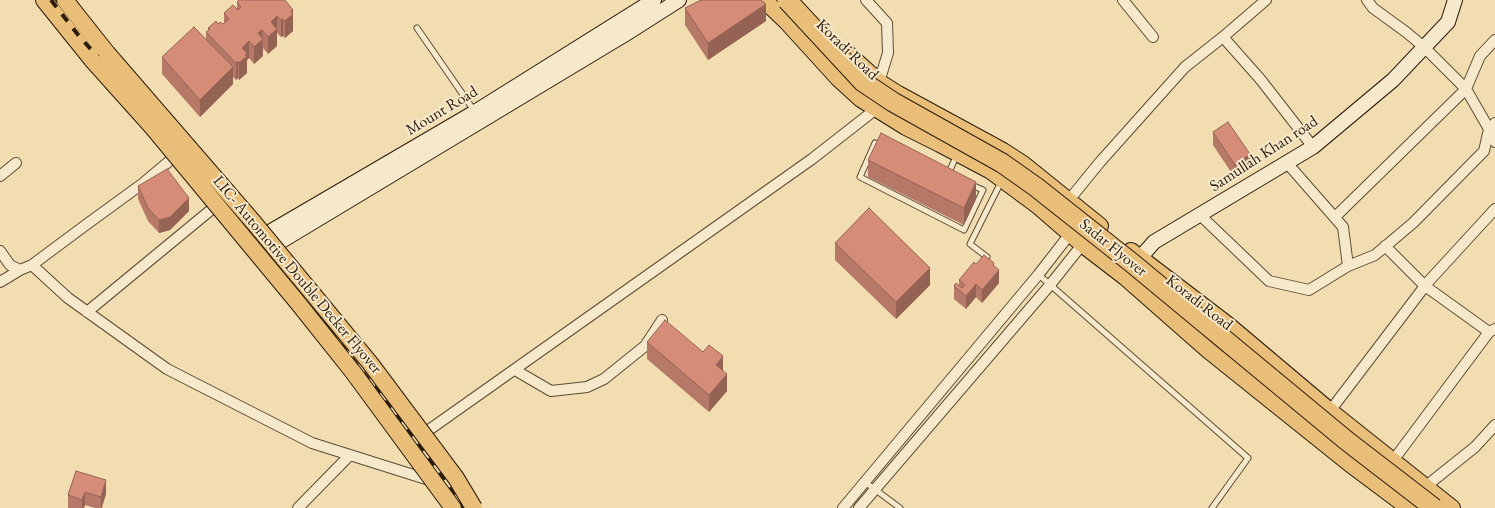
<!DOCTYPE html>
<html>
<head>
<meta charset="utf-8">
<style>
  body { margin:0 }
  canvas { display:block; background:#f1ddaf }
</style>
</head>
<body>
<canvas width="1495" height="508"></canvas>
<script>
const ctx = document.querySelector('canvas').getContext('2d');
ctx.lineJoin = 'round';
const toPath = rows => new Path2D(rows.map(r => 'M' + r).join(''));
function stroke(path, color, width, dash) { ctx.strokeStyle = color; ctx.lineWidth = width; ctx.lineCap = dash ? 'butt' : 'round'; ctx.setLineDash(dash || []); ctx.stroke(path); }
function fillPath(path, color) { ctx.fillStyle = color; ctx.fill(path, 'evenodd'); }
function write(font, color, halo, rows, align = 'center') {
  ctx.font = font + ' "EB Garamond",serif'; ctx.lineWidth = 4; ctx.setLineDash([]); ctx.textBaseline = 'middle'; ctx.strokeStyle = halo; ctx.fillStyle = color; for (const [text, x, y, turn = 0] of rows) {
    ctx.save(); ctx.translate(x, y); ctx.rotate((+turn || 0) * Math.PI / 180); ctx.textAlign = isNaN(turn) ? turn : align; if (halo) ctx.strokeText(text, 0, 0); ctx.fillText(text, 0, 0); ctx.restore();
  }
}
const lane = toPath([
  [417,28,475,112],
  [875,143,983,190,964,230,860,177,875,143],
  [948,174,957,155],
  [987,257,970,244,1001,182],
  [1039,275,1248,458,1212,508],
  [865,482,900,508]
]);
const street = toPath([
  [866,0,887,23,888,53,879,82],
  [1123,0,1153,37],
  [1367,0,1373,8,1406,32,1424,47,1466,89,1480,56,1495,40],
  [1223,37,1266,0],
  [1287,163,1343,227,1348,266],
  [0,176,16,163],
  [1069,200,1100,162,1185,67,1223,37,1261,80,1313,147],
  [1200,215,1269,281,1309,290,1348,266,1375,255,1413,223,1484,151,1489,129,1495,142],
  [1335,217,1466,89,1489,129,1495,123],
  [1385,246,1425,286,1489,332],
  [0,251,10,265,20,270,32,265,83,227,142,184,173,158],
  [32,265,68,298,167,369,312,443,426,479],
  [0,282,20,270],
  [87,312,212,209],
  [515,370,551,391,587,387,604,379,645,346,662,320],
  [1330,411,1428,282,1495,209],
  [426,432,812,159,876,109],
  [1392,462,1489,332,1495,329],
  [1425,487,1475,447,1495,425],
  [298,508,350,455],
  [843,508,1038,275,1073,230],
  [859,508,1050,285,1085,241]
]);
const secondary = toPath([
  [256,240,475,112,654,0],
  [265,251,624,35,679,0],
  [1140,258,1154,242,1313,147,1393,80,1448,22,1455,0]
]);
const primary = toPath([
  [44,0,93,61],
  [65,0,107,53],
  [764,0,787,22,838,78,861,99,906,127,940,144,991,171,1037,205,1082,244,1125,277,1208,350,1349,463,1409,508],
  [847,53,879,82,898,94,1003,151,1023,164,1100,226],
  [1131,251,1228,325,1330,411,1452,508]
]);
stroke(lane, '#5c4c36', 7);
stroke(street, '#5c4c36', 12);
stroke(secondary, '#2b1c0d', 16);
stroke(primary, '#2b1c0d', 18);
stroke(lane, '#f6e9cb', 5);
stroke(street, '#f6e9cb', 10);
stroke(secondary, '#f6e9cb', 14);
stroke(primary, '#e8be78', 16);
stroke(toPath([
  [51,0,79,36,150,115,292,283,400,419,439,472,463,508]
]), '#2b1c0d', 4, [9, 9]);
const primaryBridge = toPath([
  [107,53,255,224,370,363,456,478,474,508],
  [93,61,153,128,298,303,353,372,453,508]
]);
const highwayBridge = toPath([
  [787,0,863,82,893,102,1002,163,1036,187,1132,263,1347,441,1434,508]
]);
stroke(primaryBridge, '#2b1c0d', 18, []);
stroke(highwayBridge, '#2b1c0d', 21, []);
stroke(primaryBridge, '#e8be78', 16);
stroke(highwayBridge, '#e8be78', 19);
fillPath(toPath([
  [237,2,293,10,293,31,285,38,283,36,281,37,277,33,277,46,268,54,263,48,263,56,254,64,249,58,247,60,247,73,239,80,238,78,236,80,233,77,233,84,200,117,162,74,162,57,206,40,206,32,208,31,208,28,218,24,223,24,224,23,224,13,237,8],
  [685,8,766,21,708,60,685,25],
  [1213,132,1250,167,1235,178,1213,145],
  [868,160,976,199,964,225,868,177],
  [138,186,189,211,170,230,159,233,148,221,138,199],
  [835,243,930,285,896,319,835,260],
  [976,264,994,266,999,283,982,303,976,297,966,309,954,299,954,286,959,285,959,280],
  [647,342,723,372,727,391,709,412,647,359],
  [76,471,106,494,102,508,95,508,85,505,84,508,68,508,68,495]
]), '#b77967');
fillPath(toPath([
  [766,4,766,21,708,60,708,43],
  [293,10,293,31,285,38,285,21,291,11],
  [277,16,277,46,268,54,268,37,271,22],
  [283,19,283,36,281,37,281,20],
  [262,30,263,56,254,64,254,47,258,33],
  [249,41,249,58,247,60,247,73,239,80,239,63,242,48],
  [238,61,238,78,236,80,236,63],
  [233,67,233,84,200,117,200,100],
  [1250,154,1250,167,1235,178,1235,165],
  [976,182,976,199,964,225,964,208],
  [189,198,189,211,170,230,159,233,159,220],
  [994,263,994,276,999,270,999,283,982,303,982,290],
  [930,268,930,285,896,319,896,302],
  [976,284,976,297,966,309,966,296],
  [723,356,723,373,716,365],
  [727,374,727,391,709,412,709,395],
  [106,480,106,494,101,508,101,497],
  [85,492,85,505,84,508,82,508,82,500]
]), '#956354');
const building = toPath([
  [239,0,285,0,293,10,291,11,293,14,285,21,283,19,281,20,277,16,271,22,277,29,268,37,262,30,258,33,263,39,254,47,249,41,242,48,247,53,245,55,247,56,239,63,238,61,236,63,206,32,210,29,208,28,216,21,218,24,220,22,223,24,229,19,224,13,233,5,238,10,241,7,237,2,239,0],
  [701,0,761,0,766,4,708,43,685,8,701,0],
  [194,27,233,67,200,100,162,57,194,27],
  [1228,122,1250,154,1235,165,1213,132,1228,122],
  [881,133,976,182,964,208,868,160,881,133],
  [167,169,189,198,170,217,159,220,148,208,138,186,167,169],
  [869,208,930,268,896,302,835,243,869,208],
  [984,255,994,263,993,265,999,270,982,290,976,284,966,296,954,286,956,283,962,288,965,285,959,280,974,262,976,264,984,255],
  [665,320,703,352,709,345,723,356,716,365,727,374,709,395,647,342,665,320],
  [76,471,106,480,101,497,85,492,82,500,68,495,76,471]
]);
fillPath(building, '#d58d78');
stroke(building, '#956354', 1);
write('16px', '#2b1c0d', '#f6e9cb', [
  ["Koradi Road",847,50,44],
  ["Mount Road",442,111,-31],
  ["Samullah Khan road",1264,154,-33],
  ["Sadar Flyover",1113,248,39],
  ["LIC- Automotive Double Decker Flyover",297,275,50],
  ["Koradi Road",1199,303,38]
]);
</script>
</body>
</html>
